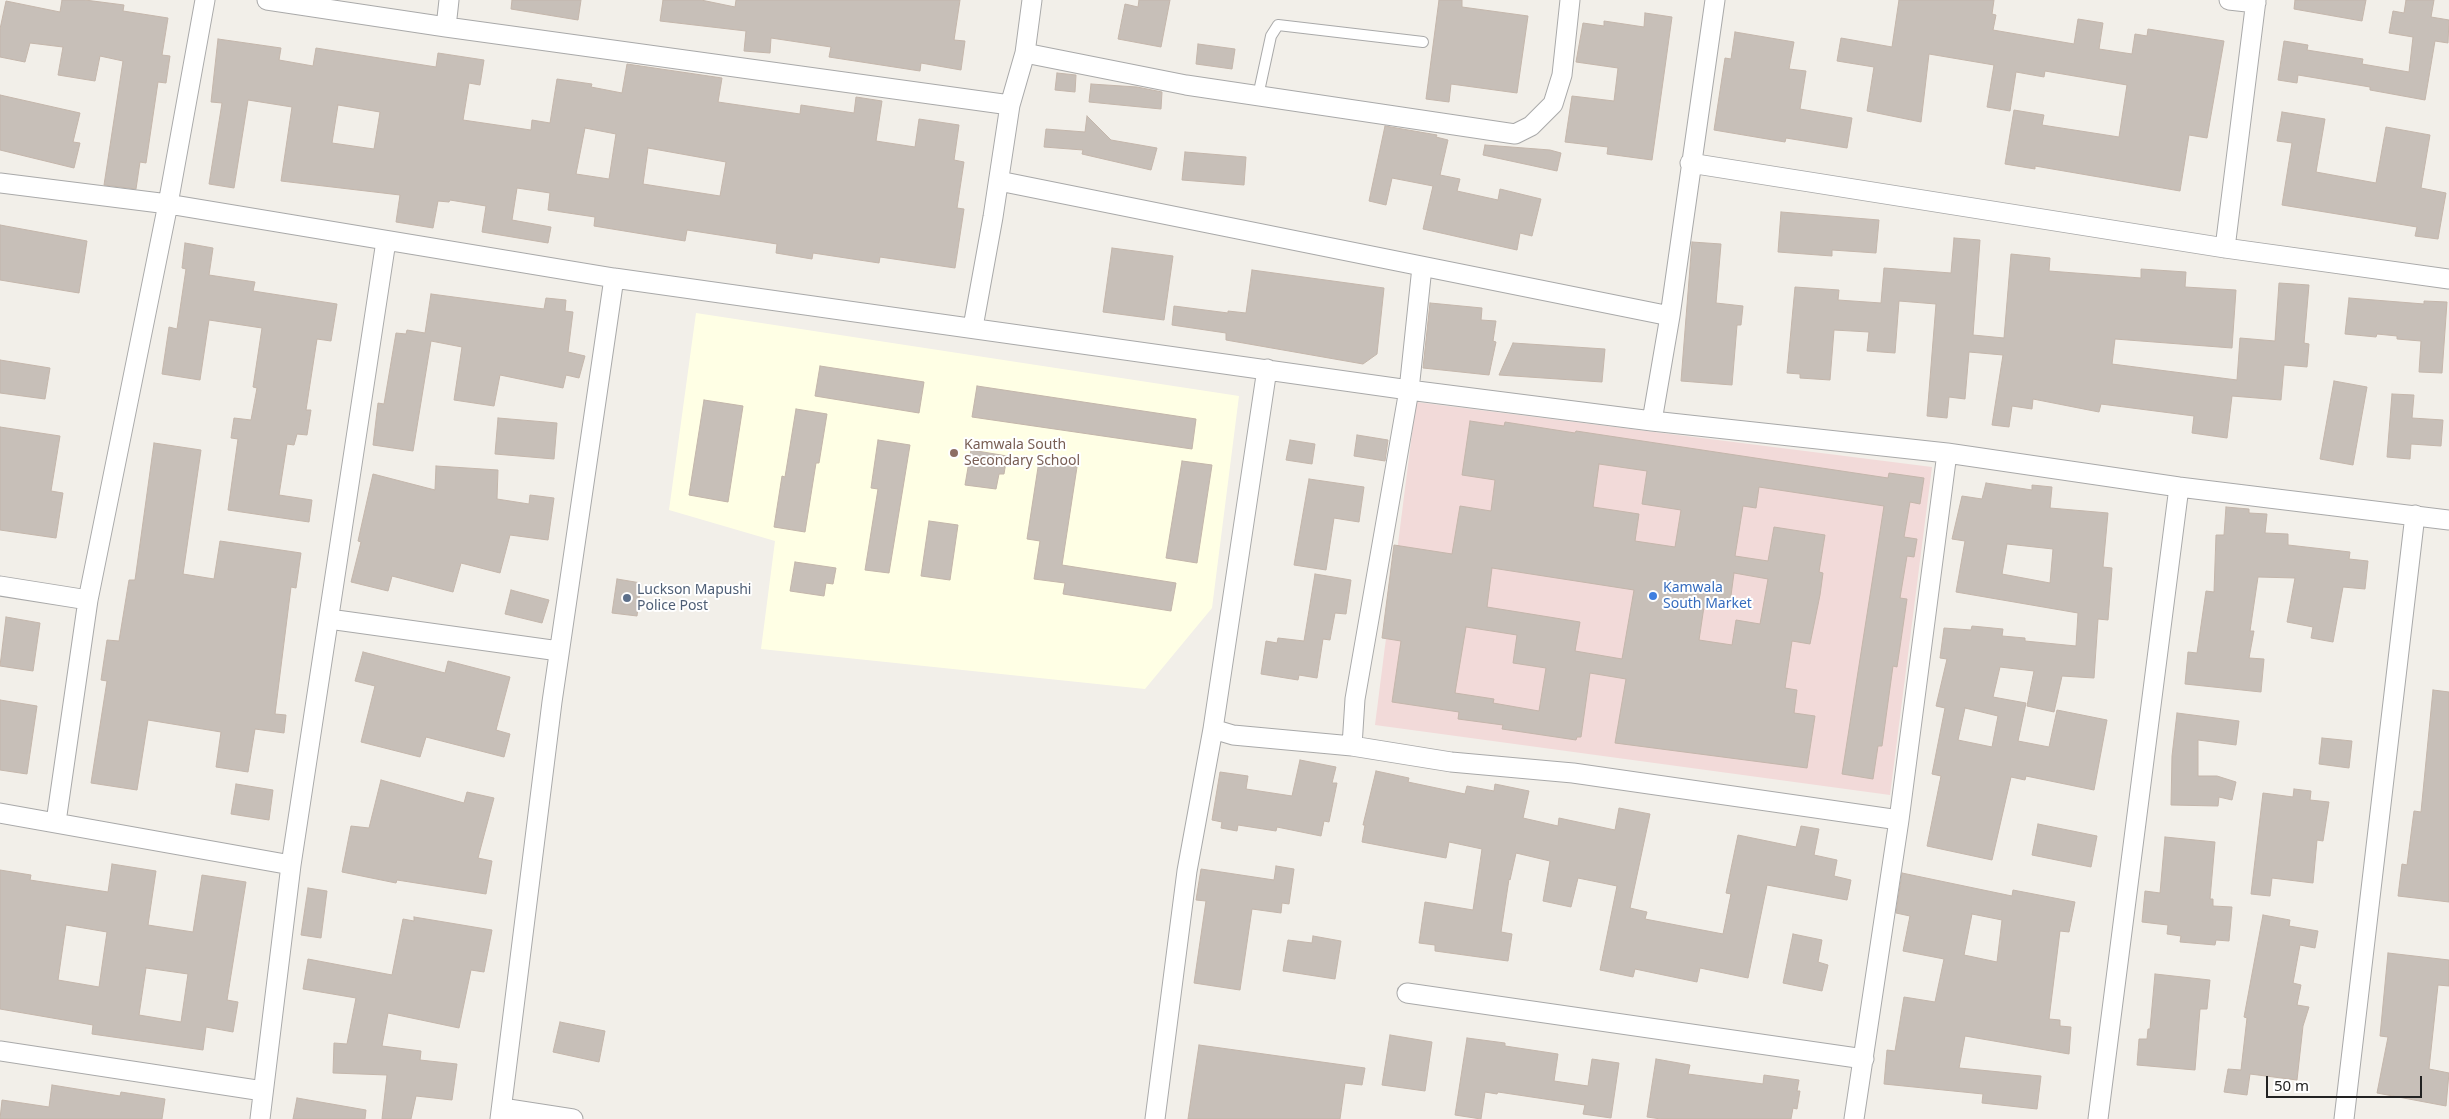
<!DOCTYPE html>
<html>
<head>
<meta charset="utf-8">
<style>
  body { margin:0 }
  #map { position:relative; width:2449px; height:1119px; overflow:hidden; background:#f2efe9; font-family:"Noto Sans",sans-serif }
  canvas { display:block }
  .scale { position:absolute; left:2266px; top:1076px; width:156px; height:22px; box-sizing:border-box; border:2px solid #222; border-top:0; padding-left:6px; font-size:15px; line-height:18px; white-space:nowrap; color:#222; -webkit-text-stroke:4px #fff; paint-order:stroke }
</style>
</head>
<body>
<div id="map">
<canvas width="2449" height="1119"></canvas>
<div class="scale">50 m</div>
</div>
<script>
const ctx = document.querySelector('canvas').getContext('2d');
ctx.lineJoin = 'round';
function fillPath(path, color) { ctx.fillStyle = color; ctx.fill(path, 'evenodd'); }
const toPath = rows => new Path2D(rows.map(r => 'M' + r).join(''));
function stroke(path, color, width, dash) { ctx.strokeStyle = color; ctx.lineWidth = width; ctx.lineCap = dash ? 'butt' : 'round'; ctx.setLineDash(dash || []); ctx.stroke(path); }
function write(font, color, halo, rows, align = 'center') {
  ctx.font = font + ' "Noto Sans",sans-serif'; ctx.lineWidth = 4; ctx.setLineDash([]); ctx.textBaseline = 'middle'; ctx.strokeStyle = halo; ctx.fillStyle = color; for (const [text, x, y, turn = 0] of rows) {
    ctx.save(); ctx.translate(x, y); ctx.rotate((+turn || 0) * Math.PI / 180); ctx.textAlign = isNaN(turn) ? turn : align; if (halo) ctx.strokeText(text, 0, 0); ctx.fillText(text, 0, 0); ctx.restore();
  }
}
fillPath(toPath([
  [1416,402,1932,467,1890,795,1375,725]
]), '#f2dad9');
fillPath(toPath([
  [696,313,1239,396,1212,608,1145,689,761,649,775,541,669,510]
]), '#ffffe5');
const building = toPath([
  [62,0,85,0,124,5,123,11,168,18,162,55,170,56,166,83,158,82,146,163,140,162,136,189,104,185,123,61,100,56,95,81,58,75,63,47,30,43,25,62,0,57,0,29,6,1,60,12,62,0],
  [512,0,581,0,578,20,511,9,512,0],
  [663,0,701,0,735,7,736,0,960,0,954,40,965,41,961,70,921,63,920,71,829,57,831,47,771,38,770,53,744,51,746,31,660,21,663,0],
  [1139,0,1170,0,1161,47,1118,39,1125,4,1138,7,1139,0],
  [1439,0,1462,0,1462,7,1528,16,1517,93,1451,84,1449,102,1426,99,1439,0],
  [1899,0,1994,0,1992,14,1996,15,1993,30,2074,44,2078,19,2103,23,2099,49,2132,54,2135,34,2147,36,2148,29,2224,41,2207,138,2189,135,2180,191,2035,166,2035,169,2005,164,2014,110,2044,115,2042,125,2119,137,2127,85,2045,71,2044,77,2016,72,2010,111,1987,107,1994,65,1929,54,1921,122,1867,111,1874,67,1837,61,1841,38,1892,47,1899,0],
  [2295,0,2366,0,2362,21,2294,9,2295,0],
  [2406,0,2434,0,2431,17,2449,20,2448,43,2435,41,2425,100,2370,90,2370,87,2298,75,2297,83,2278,80,2284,41,2308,45,2307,50,2363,59,2362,64,2409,72,2413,37,2389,33,2393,11,2404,13,2406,0],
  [1645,13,1672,17,1652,160,1607,154,1608,147,1565,142,1572,96,1614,101,1618,68,1576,62,1583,23,1604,26,1604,21,1644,27,1645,13],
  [1735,32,1794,42,1789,69,1806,71,1800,109,1852,118,1847,148,1786,138,1785,142,1714,130,1725,58,1731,59,1735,32],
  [218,39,281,48,279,60,313,66,316,48,436,67,438,53,484,60,480,85,469,83,463,120,531,130,532,120,550,123,557,79,592,84,591,87,622,93,627,64,722,78,718,102,800,114,801,105,854,113,856,97,882,101,876,141,915,147,919,119,959,125,954,160,964,162,957,208,964,209,955,268,880,257,879,263,813,253,812,259,776,253,777,244,687,230,685,241,594,226,595,217,548,210,550,193,517,188,512,220,551,227,548,243,482,232,486,206,450,200,449,202,438,201,433,228,396,222,400,195,281,181,292,107,248,100,234,188,209,184,222,103,211,102,218,39],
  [338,105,380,112,374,149,332,143,338,105],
  [585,128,616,134,609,179,576,174,585,128],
  [648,148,726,162,720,196,643,184,648,148],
  [1198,44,1235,49,1232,69,1196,64,1198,44],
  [1057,73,1076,75,1075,92,1055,90,1057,73],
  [1091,84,1137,87,1162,92,1161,109,1089,102,1091,84],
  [0,95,80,113,73,142,80,143,74,168,0,150,0,95],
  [2282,112,2325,119,2316,172,2376,183,2386,127,2430,135,2421,188,2446,193,2438,239,2415,236,2417,227,2282,205,2292,143,2277,141,2282,112],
  [1087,116,1111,140,1157,148,1151,170,1082,154,1083,150,1044,147,1046,129,1085,132,1087,116],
  [1385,126,1437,135,1436,137,1448,140,1440,175,1460,179,1457,191,1498,200,1500,189,1541,199,1532,236,1520,233,1517,250,1423,229,1433,186,1392,178,1386,205,1369,201,1385,126],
  [1485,145,1550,150,1561,153,1557,171,1483,155,1485,145],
  [1185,152,1246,157,1244,185,1182,180,1185,152],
  [1781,212,1879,220,1876,253,1832,250,1832,256,1778,252,1781,212],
  [0,225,87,241,79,293,0,280,0,225],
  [1954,238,1980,240,1973,335,2004,338,2011,254,2050,258,2049,271,2141,278,2141,269,2186,272,2185,287,2236,290,2232,348,2115,339,2112,364,2237,380,2240,338,2275,341,2279,283,2309,285,2304,343,2309,344,2307,367,2284,365,2281,400,2232,396,2227,438,2192,433,2194,416,2101,404,2099,412,2033,399,2032,409,2012,406,2009,427,1992,425,2003,355,1969,352,1965,399,1949,397,1947,418,1927,416,1936,304,1899,301,1895,353,1867,351,1869,332,1834,330,1830,380,1800,378,1800,374,1787,373,1795,287,1839,290,1838,300,1881,303,1884,268,1951,273,1954,238],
  [1692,242,1721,244,1716,303,1743,306,1741,325,1737,325,1732,385,1681,381,1692,242],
  [185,243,213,248,209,275,255,282,253,291,337,304,331,341,317,339,306,410,311,410,307,435,297,434,294,445,287,444,279,495,312,500,309,522,228,510,238,439,231,438,234,418,251,420,257,388,253,387,262,328,209,320,200,380,162,374,169,327,177,329,186,269,182,268,185,243],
  [1112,248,1173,256,1164,320,1103,312,1112,248],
  [1252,270,1384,288,1377,354,1363,364,1226,340,1226,333,1172,325,1174,306,1228,313,1228,311,1246,313,1252,270],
  [431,294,544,309,546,298,566,300,565,311,573,312,568,352,585,356,579,378,566,375,563,388,500,375,494,406,454,400,462,347,431,341,413,451,373,445,378,403,384,404,396,333,406,334,407,330,425,333,431,294],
  [2349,298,2424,304,2424,301,2447,302,2442,373,2419,372,2421,341,2397,339,2397,336,2377,334,2376,337,2345,334,2349,298],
  [1430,303,1482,308,1481,320,1496,321,1493,341,1496,342,1489,375,1423,368,1430,303],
  [1513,343,1605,349,1602,382,1499,375,1513,343],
  [0,360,50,368,45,399,0,393,0,360],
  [820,366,924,382,919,413,815,396,820,366],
  [2334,381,2367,387,2353,465,2320,459,2334,381],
  [977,386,1196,419,1192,449,972,417,977,386],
  [2392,394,2414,395,2412,418,2443,420,2441,446,2411,444,2410,459,2387,457,2392,394],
  [704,400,743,406,728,502,689,495,704,400],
  [796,409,827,414,819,463,816,463,805,532,774,527,782,476,785,477,796,409],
  [498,418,557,423,554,459,495,454,498,418],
  [1470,421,1504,426,1505,422,1575,433,1576,431,1888,478,1889,473,1924,478,1920,504,1910,502,1904,537,1917,539,1914,557,1907,556,1900,598,1907,599,1900,647,1897,667,1893,666,1882,746,1878,746,1873,779,1842,774,1884,506,1759,487,1756,508,1743,506,1735,556,1768,561,1774,527,1825,535,1819,572,1823,573,1820,595,1810,644,1792,641,1785,688,1797,690,1794,713,1815,716,1807,768,1615,743,1626,679,1590,673,1581,737,1577,737,1576,740,1502,729,1503,725,1458,719,1459,712,1392,702,1401,641,1382,638,1394,545,1452,554,1460,506,1491,511,1495,480,1462,475,1470,421],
  [1599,464,1647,471,1642,504,1681,510,1675,547,1635,541,1639,514,1593,507,1599,464],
  [1492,568,1634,590,1622,659,1575,651,1580,622,1487,607,1492,568],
  [1734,573,1768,579,1760,624,1736,620,1732,645,1699,640,1705,600,1730,603,1734,573],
  [1466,627,1517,635,1513,663,1546,668,1539,711,1493,703,1494,699,1455,693,1466,627],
  [0,427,60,436,51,491,63,493,56,538,0,530,0,427],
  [1357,435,1388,440,1385,461,1354,456,1357,435],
  [878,440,910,445,889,573,865,570,878,489,871,488,878,440],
  [1290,440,1315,444,1312,464,1286,460,1290,440],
  [154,443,201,450,183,574,214,579,220,541,301,553,296,588,291,587,275,714,286,715,284,733,255,729,248,772,216,767,221,732,148,720,137,790,91,783,107,681,101,680,107,640,119,641,129,580,135,580,154,443],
  [971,450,1007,456,1004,474,999,474,996,489,965,485,971,450],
  [1039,461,1077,467,1062,565,1176,583,1171,611,1063,594,1065,583,1034,579,1040,541,1027,539,1039,461],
  [1182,461,1212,465,1197,563,1166,558,1182,461],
  [436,466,498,470,497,499,529,504,530,495,554,498,548,540,510,535,500,573,461,563,453,592,392,576,388,591,351,582,361,542,358,541,373,474,435,490,436,466],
  [1309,479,1364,487,1359,522,1334,518,1326,570,1294,565,1309,479],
  [1986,483,2032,490,2032,485,2052,487,2050,508,2108,513,2103,567,2112,568,2108,620,2098,619,2094,678,2062,676,2054,712,2027,706,2034,671,2000,667,1993,697,2026,703,2018,741,2049,747,2057,710,2107,720,2094,790,2026,776,2025,780,2011,777,1992,860,1927,846,1941,776,1932,774,1945,708,1936,706,1947,659,1940,658,1944,628,1971,630,1972,626,2003,629,2002,636,2025,638,2025,641,2076,646,2078,613,1956,592,1965,541,1952,539,1962,496,1982,499,1986,483],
  [2007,544,2053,549,2050,583,2002,574,2007,544],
  [1965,708,1998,716,1992,747,1958,740,1965,708],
  [2226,507,2249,509,2249,513,2267,514,2265,533,2288,534,2288,545,2350,552,2349,559,2368,561,2365,589,2343,587,2333,642,2311,638,2313,627,2287,622,2295,578,2258,577,2250,631,2254,631,2249,658,2264,659,2261,692,2185,684,2188,652,2197,653,2206,591,2214,592,2216,535,2224,535,2226,507],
  [929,521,958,525,950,580,921,576,929,521],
  [795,562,836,568,833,584,826,583,824,596,790,591,795,562],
  [1315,574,1351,580,1346,614,1335,613,1330,640,1323,639,1317,678,1299,675,1298,680,1261,674,1266,641,1277,643,1278,638,1304,641,1315,574],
  [617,579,641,583,637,616,612,613,617,579],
  [511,590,549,600,542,623,505,614,511,590],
  [6,617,40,623,33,671,0,666,6,617],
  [363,652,445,673,448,661,510,677,496,730,510,734,504,757,426,737,420,757,361,742,375,686,355,681,363,652],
  [2433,690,2449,692,2449,902,2398,896,2402,864,2407,865,2414,811,2421,812,2433,690],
  [0,700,37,706,27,774,0,770,0,700],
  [2177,713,2239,721,2236,745,2198,740,2198,776,2217,776,2236,782,2232,800,2219,797,2218,806,2171,805,2172,756,2177,713],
  [2322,738,2352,741,2349,768,2319,764,2322,738],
  [1300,760,1336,767,1332,783,1337,783,1329,822,1324,821,1321,836,1277,827,1276,831,1238,825,1237,831,1221,828,1222,822,1212,820,1220,772,1248,776,1246,789,1292,796,1300,760],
  [1376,771,1409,778,1408,782,1465,794,1467,786,1494,791,1495,784,1529,791,1523,818,1558,826,1559,818,1615,830,1619,808,1650,814,1630,908,1647,912,1645,919,1723,934,1731,894,1726,893,1738,835,1796,847,1801,826,1819,829,1814,855,1837,860,1834,876,1851,880,1847,900,1767,885,1748,978,1700,968,1697,982,1635,969,1633,977,1600,970,1617,886,1578,878,1571,907,1543,901,1550,861,1516,853,1510,880,1509,879,1501,932,1512,934,1508,961,1435,951,1435,945,1419,943,1425,902,1473,910,1482,849,1449,842,1446,858,1362,842,1365,825,1363,825,1376,771],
  [381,780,464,803,467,792,494,798,478,858,492,861,486,894,397,880,396,883,342,872,351,826,369,828,381,780],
  [236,784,273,790,269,820,231,814,236,784],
  [2294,789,2311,791,2310,800,2329,802,2323,841,2317,840,2313,883,2272,878,2270,896,2251,894,2263,793,2293,797,2294,789],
  [2038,824,2097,836,2091,867,2032,855,2038,824],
  [2165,837,2215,842,2210,899,2213,899,2213,906,2232,907,2229,941,2216,940,2215,945,2180,942,2181,936,2167,934,2168,925,2142,922,2145,891,2160,893,2165,837],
  [112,864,156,871,148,925,193,932,202,875,246,882,227,1000,238,1002,233,1032,206,1027,203,1050,92,1034,93,1025,0,1009,0,870,31,875,30,880,108,892,112,864],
  [66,925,107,932,99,987,58,980,66,925],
  [146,968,188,974,181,1022,139,1015,146,968],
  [1276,866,1294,869,1289,904,1282,903,1281,913,1252,909,1240,990,1194,983,1206,901,1196,900,1201,869,1274,880,1276,866],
  [1902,873,2012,896,2013,890,2075,902,2069,932,2060,931,2049,1019,2060,1020,2060,1026,2071,1027,2069,1054,1965,1036,1959,1068,2041,1076,2037,1109,1982,1103,1983,1094,1884,1084,1887,1050,1895,1051,1904,997,1935,1002,1944,959,1903,951,1910,916,1896,913,1902,873],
  [1972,914,2002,920,1997,962,1964,955,1972,914],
  [308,888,327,891,321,938,301,935,308,888],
  [2263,915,2290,920,2289,926,2318,931,2315,948,2300,945,2293,983,2301,985,2297,1005,2309,1007,2303,1026,2297,1080,2250,1074,2247,1095,2224,1092,2228,1069,2241,1070,2247,1018,2244,1017,2263,915],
  [414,917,492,930,484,972,471,970,459,1028,388,1013,382,1046,421,1051,420,1060,457,1064,452,1100,416,1096,411,1119,382,1119,387,1075,333,1073,334,1043,347,1044,356,998,303,989,308,959,392,975,403,919,414,921,414,917],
  [1793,934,1822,940,1818,962,1828,965,1822,991,1783,983,1793,934],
  [1313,936,1341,941,1335,979,1283,971,1288,940,1312,943,1313,936],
  [2388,953,2449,960,2449,986,2438,985,2429,1069,2449,1073,2446,1106,2377,1093,2388,1037,2380,1036,2388,953],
  [2155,974,2210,980,2207,1009,2200,1009,2195,1070,2137,1065,2139,1039,2147,1039,2148,1029,2150,1029,2155,974],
  [560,1022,605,1031,599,1062,553,1052,560,1022],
  [1390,1035,1432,1042,1425,1091,1382,1085,1390,1035],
  [1467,1038,1505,1043,1505,1046,1558,1054,1554,1081,1588,1086,1592,1059,1619,1063,1611,1118,1583,1114,1585,1105,1498,1092,1497,1094,1485,1092,1481,1119,1455,1115,1467,1038],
  [1199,1045,1365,1068,1362,1085,1345,1083,1340,1119,1188,1119,1199,1045],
  [1656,1059,1690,1065,1688,1074,1763,1084,1764,1075,1799,1080,1797,1091,1800,1091,1797,1109,1793,1108,1791,1119,1661,1119,1647,1117,1656,1059],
  [52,1085,120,1096,121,1092,165,1099,162,1119,0,1119,2,1100,49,1107,52,1085],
  [297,1098,366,1110,365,1119,293,1119,297,1098]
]);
fillPath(building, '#c7bfb8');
stroke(building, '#c4b6ab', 1);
const lane = toPath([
  [1258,96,1271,36,1278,25,1423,42]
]);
const street = toPath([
  [267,0,446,27,1010,105],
  [2229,0,2256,3],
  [446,27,449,0],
  [1025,53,1186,85,1515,134,1531,126,1553,104,1562,75,1570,0],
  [1690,163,2225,248,2449,279],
  [999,181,1670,316],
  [0,183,168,204,614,278,1409,390,1652,421,1947,453,2179,487,2449,520],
  [2225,248,2256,0],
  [1422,267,1409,390,1355,699,1352,746,1451,762,1573,773,1899,820],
  [973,327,993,217,1010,105,1025,53,1032,0],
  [1652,421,1670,316,1715,0],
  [0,586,88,600],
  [329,619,559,651],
  [1213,729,1267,369],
  [0,813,291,865],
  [56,822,88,600,168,204,205,0],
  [1407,993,1864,1059],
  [0,1051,263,1091],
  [502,1108,573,1119],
  [260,1119,291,865,386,241],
  [500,1119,552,702,614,278],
  [1155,1119,1187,871,1213,729,1233,735,1352,746],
  [1854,1119,1899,820,1947,453],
  [2098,1119,2179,487],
  [2344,1119,2415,515]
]);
stroke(lane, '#a9a9a9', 12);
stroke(street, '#a9a9a9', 21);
stroke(lane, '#fff', 10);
stroke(street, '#fff', 19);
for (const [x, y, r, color] of [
  [954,453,5,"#8d6e63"],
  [1653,596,5,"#3f7fe0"],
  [627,598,5,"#5c6f8a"]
]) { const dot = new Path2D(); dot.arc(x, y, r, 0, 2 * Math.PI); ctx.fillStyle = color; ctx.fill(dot); stroke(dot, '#fff', 2); }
write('14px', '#785e54', '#fff', [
  ["Kamwala South",964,445],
  ["Secondary School",964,461]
], 'left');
write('14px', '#366cbe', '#fff', [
  ["Kamwala",1663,588],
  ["South Market",1663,604]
], 'left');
write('14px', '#4e5e75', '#fff', [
  ["Luckson Mapushi",637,590],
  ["Police Post",637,606]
], 'left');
</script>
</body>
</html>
